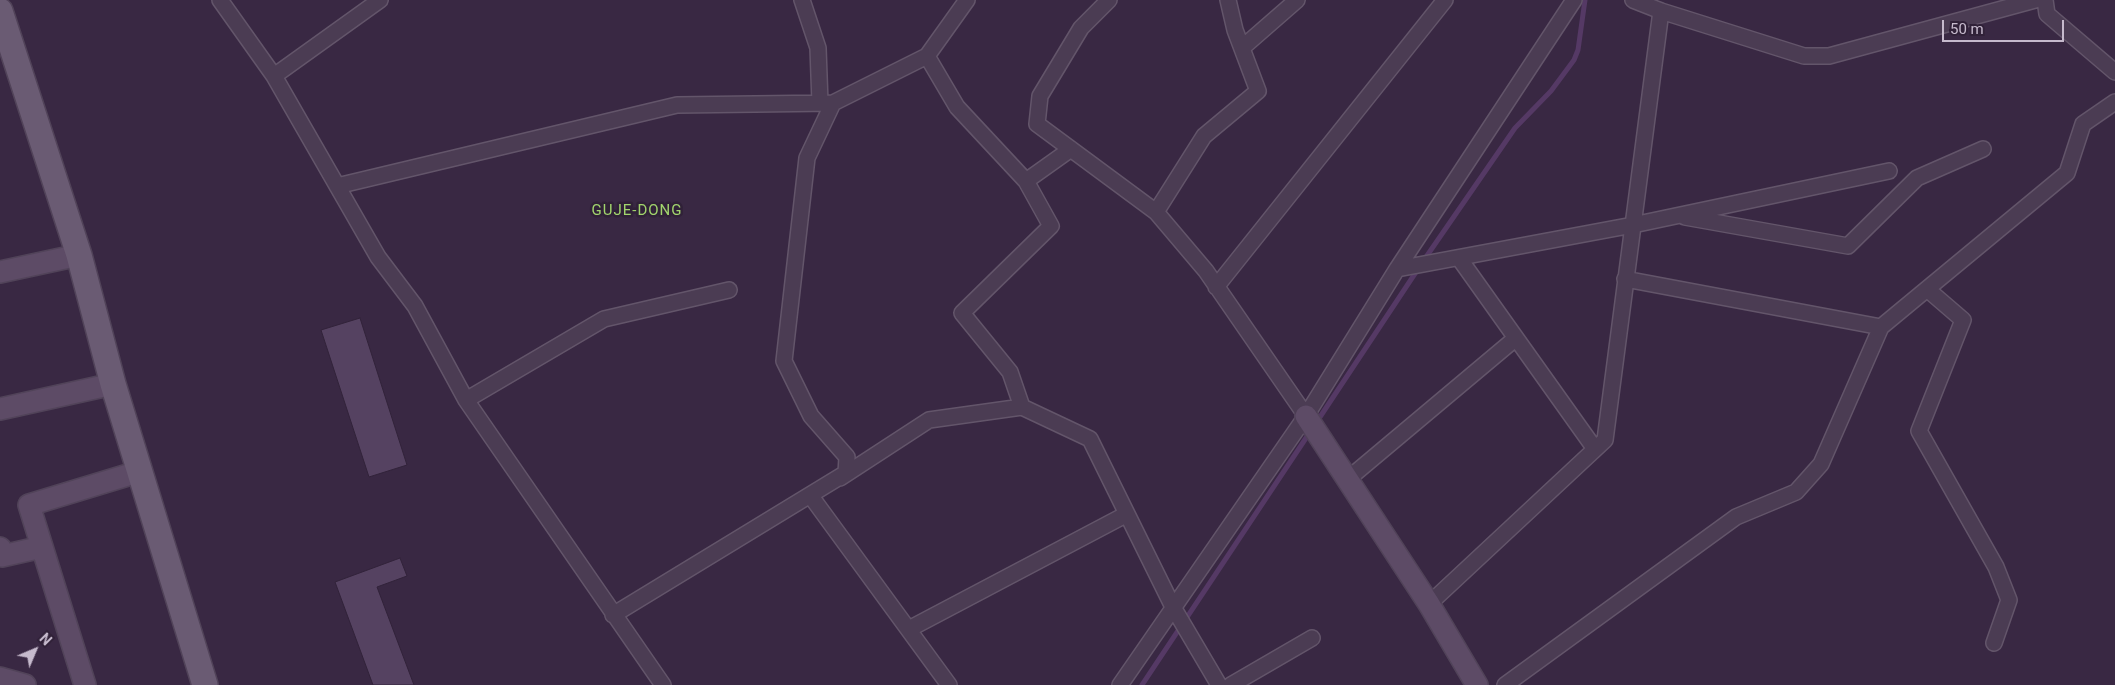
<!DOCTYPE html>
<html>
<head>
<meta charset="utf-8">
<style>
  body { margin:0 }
  #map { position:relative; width:2115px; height:685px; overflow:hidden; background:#392843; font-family:Roboto,sans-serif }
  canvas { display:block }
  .north { position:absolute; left:10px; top:625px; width:50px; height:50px; -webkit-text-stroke:4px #302138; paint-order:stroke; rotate:45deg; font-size:14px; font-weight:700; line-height:20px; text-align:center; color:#c6bacd }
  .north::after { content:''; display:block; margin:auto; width:18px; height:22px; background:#c6bacd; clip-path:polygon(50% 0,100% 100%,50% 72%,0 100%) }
  .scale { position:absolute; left:1942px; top:20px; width:122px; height:22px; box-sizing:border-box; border:2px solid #c6bacd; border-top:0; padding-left:6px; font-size:15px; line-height:18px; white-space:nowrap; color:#c6bacd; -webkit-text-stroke:4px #302138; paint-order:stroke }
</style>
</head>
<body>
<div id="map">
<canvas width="2115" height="685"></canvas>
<div class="north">N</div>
<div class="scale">50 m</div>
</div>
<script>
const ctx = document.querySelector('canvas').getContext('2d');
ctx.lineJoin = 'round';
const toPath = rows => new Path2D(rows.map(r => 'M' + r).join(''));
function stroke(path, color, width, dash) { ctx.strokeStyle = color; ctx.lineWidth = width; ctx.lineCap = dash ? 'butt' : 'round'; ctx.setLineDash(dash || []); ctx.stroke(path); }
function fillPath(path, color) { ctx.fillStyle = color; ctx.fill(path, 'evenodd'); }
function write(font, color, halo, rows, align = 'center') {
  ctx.font = font + ' Roboto,sans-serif'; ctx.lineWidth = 5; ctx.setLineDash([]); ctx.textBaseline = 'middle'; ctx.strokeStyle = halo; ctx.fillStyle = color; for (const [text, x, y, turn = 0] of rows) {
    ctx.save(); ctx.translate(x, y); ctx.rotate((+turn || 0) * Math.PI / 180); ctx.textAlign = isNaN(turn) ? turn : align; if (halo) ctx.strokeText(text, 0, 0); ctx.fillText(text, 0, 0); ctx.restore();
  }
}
stroke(toPath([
  [1424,260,1515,128,1551,91,1574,60,1578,50,1585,0],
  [1316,423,1418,269],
  [1142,685,1310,432]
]), '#553965', 5);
const building = toPath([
  [360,318,407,465,369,477,321,330,360,318],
  [400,558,407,576,377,587,414,685,373,685,335,582,400,558]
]);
fillPath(building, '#554261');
stroke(building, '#32233a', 1);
const street = toPath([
  [220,0,274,76,378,257,415,306,466,400,663,685],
  [802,0,818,48,820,103],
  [1109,0,1081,28,1040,96,1037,124,1156,212,1206,271,1306,416],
  [1633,0,1661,11,1804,56,1829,56,2035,0],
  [2045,0,2047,14,2115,72],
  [1242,48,1297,0],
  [927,56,957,107,1026,181],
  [274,76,380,0],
  [1071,149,1026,181,1051,226,962,313,1010,372,1022,407,1090,439,1173,607,1219,685],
  [337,186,677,105,833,103],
  [1156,212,1204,136,1258,91,1235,30,1228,0],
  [1685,217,1848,246,1917,178,1983,149],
  [1459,258,1595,449],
  [1397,269,1633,225,1889,171],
  [1625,279,1881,327],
  [1216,287,1445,0],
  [1927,289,1963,320,1919,431,1996,567,2009,600,1994,643],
  [466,400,604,319,729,290],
  [840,478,929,420,1022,407],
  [1348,479,1516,338],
  [810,495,949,685],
  [1429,604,1605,440,1661,11],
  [613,615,846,473,847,457,811,416,784,361,807,158,833,103,927,56,967,0],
  [909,629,1127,514],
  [1120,685,1306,416,1397,269,1574,0],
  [1231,685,1312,638],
  [1505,685,1736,517,1796,492,1821,464,1881,327,2067,173,2083,124,2115,102]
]);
const secondary = toPath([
  [0,272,79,255],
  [0,409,113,384],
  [1306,416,1429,604,1477,685],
  [0,548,2,556,42,547],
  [0,678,25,685],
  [85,685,29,505,141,471]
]);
const primary = toPath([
  [0,11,79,255,113,384,205,685]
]);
stroke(street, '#63556a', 18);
stroke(secondary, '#514359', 24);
stroke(primary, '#514359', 28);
stroke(street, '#4b3c53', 15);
stroke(secondary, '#5d4b66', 21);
stroke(primary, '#6a5b73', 25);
ctx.letterSpacing = '1px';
write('15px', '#a2d56d', '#302138', [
  ["GUJE-DONG",637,211]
]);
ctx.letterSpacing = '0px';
</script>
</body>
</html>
